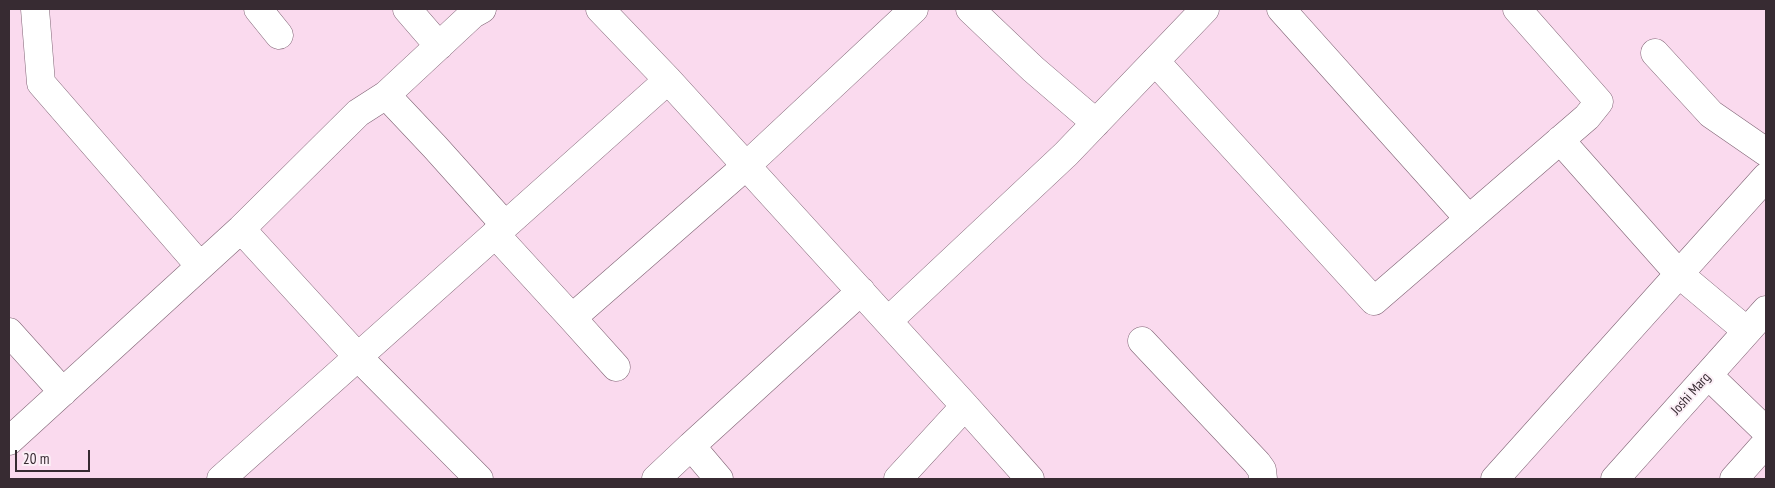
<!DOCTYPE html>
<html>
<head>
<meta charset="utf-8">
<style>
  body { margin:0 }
  #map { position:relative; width:1775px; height:488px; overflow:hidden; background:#fadaee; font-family:"PT Sans Narrow",sans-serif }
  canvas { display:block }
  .frame { position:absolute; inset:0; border:10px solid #372b32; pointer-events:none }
  .scale { position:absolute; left:15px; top:450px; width:75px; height:22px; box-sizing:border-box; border:2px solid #372b32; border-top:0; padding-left:6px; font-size:15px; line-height:18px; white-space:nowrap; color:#372b32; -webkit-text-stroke:4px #fbeef6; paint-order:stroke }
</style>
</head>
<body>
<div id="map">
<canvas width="1775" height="488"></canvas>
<div class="frame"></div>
<div class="scale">20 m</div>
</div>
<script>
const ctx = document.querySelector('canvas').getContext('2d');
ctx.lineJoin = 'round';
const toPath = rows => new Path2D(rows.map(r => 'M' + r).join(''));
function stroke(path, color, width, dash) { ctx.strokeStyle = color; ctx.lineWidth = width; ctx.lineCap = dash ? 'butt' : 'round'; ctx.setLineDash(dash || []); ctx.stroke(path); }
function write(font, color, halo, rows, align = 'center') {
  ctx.font = font + ' "PT Sans Narrow",sans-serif'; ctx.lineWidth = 4; ctx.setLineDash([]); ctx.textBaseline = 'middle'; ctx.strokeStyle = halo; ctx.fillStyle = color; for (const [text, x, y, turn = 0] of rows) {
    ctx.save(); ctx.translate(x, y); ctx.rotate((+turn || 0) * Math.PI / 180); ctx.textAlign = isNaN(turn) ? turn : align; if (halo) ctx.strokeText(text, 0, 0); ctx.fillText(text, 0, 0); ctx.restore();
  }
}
const minor = toPath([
  [35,9,41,83,200,266],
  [258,9,279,35],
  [407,9,439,46],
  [600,9,668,80,965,406,1030,479],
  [970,9,1033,69,1096,123],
  [1281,9,1469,219],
  [1655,53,1711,114,1766,152],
  [1155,61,1374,301,1587,117,1599,102,1517,9],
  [386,95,435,147,505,225],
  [1560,140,1679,274,1747,331],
  [241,229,358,357,479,479],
  [495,234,572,318,616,367],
  [572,318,746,166,914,9],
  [888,321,1066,154,1205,9],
  [9,332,63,392],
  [1142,341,1257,463,1262,470,1263,479],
  [1708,375,1766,431],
  [9,441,241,229,358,113,386,95,473,14,482,9],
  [221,479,668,80],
  [656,479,691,446],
  [719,479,691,446,861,291],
  [898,479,965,406],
  [1495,479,1766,177],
  [1615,479,1766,310],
  [1734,479,1766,443]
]);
stroke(minor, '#7f6374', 29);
stroke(minor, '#fff', 28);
write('14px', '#372b32', '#fbeef6', [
  ["Joshi Marg",1691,394,-48]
]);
</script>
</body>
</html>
